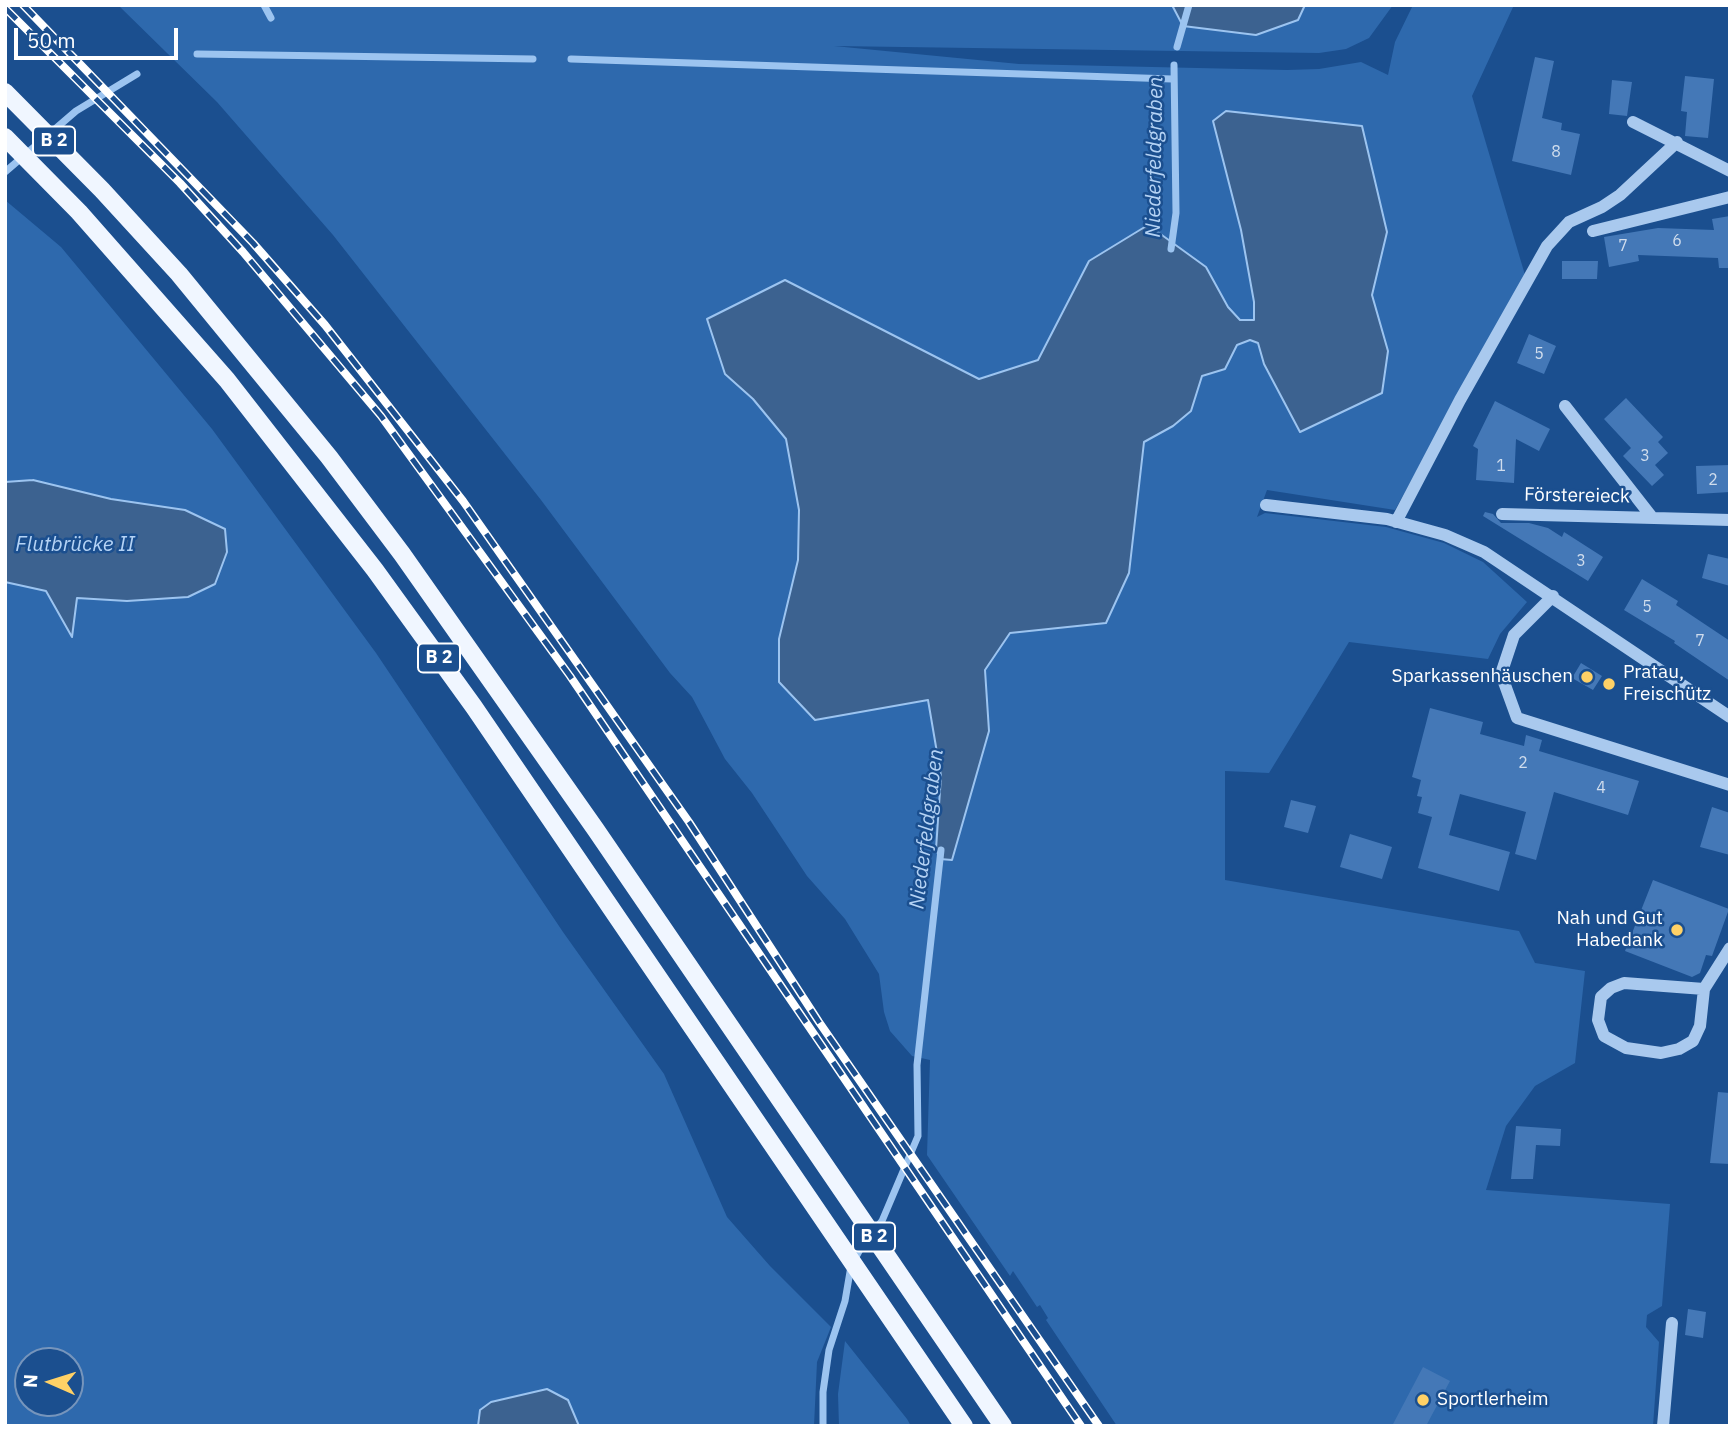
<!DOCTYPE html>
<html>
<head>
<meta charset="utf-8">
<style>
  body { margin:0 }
  #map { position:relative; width:1735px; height:1431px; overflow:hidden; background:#1b4f8f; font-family:"IBM Plex Sans",sans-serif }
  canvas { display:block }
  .frame { position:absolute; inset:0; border:7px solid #fff; pointer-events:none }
  .north { position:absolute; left:14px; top:1347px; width:70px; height:70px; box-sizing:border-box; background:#1b4f8f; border:2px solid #7695bc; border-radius:50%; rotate:273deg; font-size:19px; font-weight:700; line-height:28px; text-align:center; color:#fff }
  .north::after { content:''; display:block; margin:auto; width:24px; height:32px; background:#ffd166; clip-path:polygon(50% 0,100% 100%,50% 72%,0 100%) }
  .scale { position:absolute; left:14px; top:28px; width:164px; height:32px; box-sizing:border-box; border:4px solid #fff; border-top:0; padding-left:9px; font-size:21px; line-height:24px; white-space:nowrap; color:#fff; -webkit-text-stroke:5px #1b4f8f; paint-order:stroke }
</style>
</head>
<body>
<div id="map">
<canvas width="1735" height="1431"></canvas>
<div class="frame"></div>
<div class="north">N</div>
<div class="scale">50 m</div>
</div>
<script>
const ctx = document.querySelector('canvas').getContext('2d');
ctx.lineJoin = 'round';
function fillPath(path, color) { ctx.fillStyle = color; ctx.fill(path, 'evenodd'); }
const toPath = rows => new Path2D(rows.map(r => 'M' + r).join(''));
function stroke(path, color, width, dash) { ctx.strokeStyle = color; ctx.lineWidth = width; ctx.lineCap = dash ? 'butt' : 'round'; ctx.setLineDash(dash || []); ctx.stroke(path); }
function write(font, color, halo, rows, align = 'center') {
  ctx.font = font + ' "IBM Plex Sans",sans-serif'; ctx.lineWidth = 5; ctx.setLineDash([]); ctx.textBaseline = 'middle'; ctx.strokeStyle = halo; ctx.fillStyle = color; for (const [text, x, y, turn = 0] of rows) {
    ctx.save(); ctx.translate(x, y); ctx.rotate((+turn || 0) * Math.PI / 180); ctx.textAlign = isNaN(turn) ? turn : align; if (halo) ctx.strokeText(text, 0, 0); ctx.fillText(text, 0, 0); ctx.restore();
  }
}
fillPath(toPath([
  [118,5,1172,5,1183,26,1298,20,1305,5,1393,5,1369,38,1346,49,1319,53,834,46,1019,64,1287,70,1319,69,1361,62,1388,75,1395,42,1413,5,1514,5,1472,96,1525,275,1395,510,1267,490,1257,517,1265,513,1386,527,1444,543,1483,562,1527,602,1500,634,1488,659,1349,642,1269,773,1225,771,1225,880,1519,931,1535,963,1585,971,1575,1063,1535,1086,1506,1126,1486,1190,1670,1204,1662,1306,1647,1315,1646,1327,1659,1342,1653,1426,1117,1426,1046,1320,1048,1318,1040,1305,1037,1307,1013,1271,1010,1276,927,1155,930,1060,912,1056,890,1031,884,1012,879,974,845,919,807,876,752,793,725,759,692,697,670,673,541,500,333,235,217,102],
  [1214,121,1387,232,1372,295,1388,351,1264,364,1259,344,1250,340,1237,345,1225,369,1202,376,1191,411,1173,426,1144,442,1129,573,1106,623,1010,633,985,670,989,731,936,849,941,776,928,700,815,720,779,639,798,560,799,510,786,438,753,399,725,374,708,319,785,280,979,379,1038,361,1089,261,1206,267,1228,307,1240,321,1254,320,1254,302,1241,230],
  [5,200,61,247,212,429,376,653,563,932,664,1074,727,1217,770,1266,831,1327,817,1362,814,1426,579,1426,568,1400,478,1420,478,1426,5,1426,5,582,46,591,72,635,76,598,127,601,185,510,112,499,33,480,5,482],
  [28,1361,70,1361,70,1403,28,1403],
  [845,1341,907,1419,911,1426,839,1426,838,1394]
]), '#2e69ad');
const water = toPath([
  [1172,5,1305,5,1298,20,1256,35,1183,26,1172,5],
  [1226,111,1362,126,1387,232,1372,295,1388,351,1382,393,1300,432,1264,364,1258,343,1250,340,1237,345,1225,369,1202,376,1191,411,1173,426,1144,442,1129,573,1106,623,1010,633,985,670,989,731,952,860,940,859,936,849,941,776,928,700,815,720,779,682,779,639,798,560,799,510,786,439,753,399,725,374,707,319,785,280,979,379,1038,360,1089,261,1148,225,1206,267,1228,307,1240,320,1254,320,1254,302,1241,230,1213,121,1226,111],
  [33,480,111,499,185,510,225,529,227,552,215,584,188,597,127,601,77,598,72,637,46,591,5,582,5,482,33,480],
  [547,1389,568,1400,579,1426,478,1426,480,1410,491,1402,547,1389]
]);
fillPath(water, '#3c6290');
stroke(water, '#9cc4f0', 2);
stroke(toPath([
  [264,5,271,18],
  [1177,47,1189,5],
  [197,54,533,59],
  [571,59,1172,79],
  [5,172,76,111,137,74],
  [1171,249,1176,213,1174,65],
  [823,1426,823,1392,829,1350,845,1301,851,1266,863,1244,882,1221,918,1136,917,1065,941,850]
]), '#9cc4f0', 7);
fillPath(toPath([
  [1535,57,1554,61,1542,118,1562,123,1561,130,1580,134,1571,175,1512,161],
  [1685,76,1714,79,1708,138,1685,136,1687,112,1681,111],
  [1612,80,1632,82,1627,116,1609,114],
  [1730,216,1730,268,1719,268,1718,258,1638,255,1639,261,1609,267,1604,237,1658,228,1714,230,1712,219],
  [1562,261,1598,261,1597,279,1562,279],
  [1529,334,1556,346,1544,374,1517,363],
  [1626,398,1663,437,1658,442,1668,453,1655,465,1664,475,1652,486,1623,456,1631,448,1604,419],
  [1495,401,1550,429,1539,451,1516,439,1514,483,1476,480,1478,449,1473,446],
  [1730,465,1730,492,1697,494,1696,466],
  [1485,512,1493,514,1501,523,1529,523,1548,528,1562,537,1564,532,1603,557,1588,581,1483,516],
  [1708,554,1730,559,1730,586,1702,578],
  [1642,579,1678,601,1676,605,1730,641,1730,681,1674,643,1675,641,1624,610],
  [1581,663,1602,676,1593,690,1572,678],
  [1430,708,1483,722,1480,734,1524,746,1526,735,1542,740,1539,751,1639,781,1628,815,1554,792,1536,860,1515,854,1526,812,1460,794,1449,835,1510,852,1499,891,1418,868,1432,817,1418,813,1422,797,1417,796,1421,780,1412,777],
  [1291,800,1316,806,1308,833,1284,827],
  [1712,807,1730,813,1730,855,1700,847],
  [1350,834,1392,847,1382,879,1340,867],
  [1653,880,1729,909,1712,956,1706,955,1700,973,1692,977,1625,951],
  [1718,1092,1730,1093,1730,1164,1710,1163],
  [1516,1126,1561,1129,1560,1146,1536,1145,1533,1179,1511,1179],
  [1688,1309,1706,1312,1703,1338,1685,1335],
  [1423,1367,1450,1381,1426,1426,1392,1426]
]), '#4478b7');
stroke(toPath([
  [1633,122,1730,171],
  [1593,231,1730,197],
  [1565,406,1651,516],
  [1266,505,1387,519,1445,535,1484,552,1730,717],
  [1502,514,1730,520],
  [1396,522,1460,400,1547,246,1569,222,1602,207,1620,195,1677,142],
  [1553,596,1514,635,1501,674,1517,718,1730,785],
  [1704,989,1624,983,1611,988,1601,997,1598,1020,1604,1036,1626,1048,1661,1053,1679,1049,1693,1041,1700,1026,1704,989,1730,948],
  [1663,1426,1672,1323]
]), '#a9c9ee', 12);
stroke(toPath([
  [5,92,102,190,179,274,329,457,402,554,596,830,1003,1426],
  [5,137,79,212,227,380,375,570,474,707,964,1426]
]), '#f0f6ff', 18);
const rail = toPath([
  [23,5,253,243,325,325,463,501,689,822,819,1022,1099,1426],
  [5,8,180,183,243,252,381,416,570,676,1081,1426]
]);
stroke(rail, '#fff', 8);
stroke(rail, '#1b4f8f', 5, [16]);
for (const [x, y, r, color] of [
  [1587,677,7,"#ffd166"],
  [1609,684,7,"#ffd166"],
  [1677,930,7,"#ffd166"],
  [1423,1400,7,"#ffd166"]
]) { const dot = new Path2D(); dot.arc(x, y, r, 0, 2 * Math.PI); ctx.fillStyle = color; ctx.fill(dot); stroke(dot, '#1b4f8f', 2.5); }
write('16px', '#d0dded', null, [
  ["8",1556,152],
  ["6",1677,241],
  ["7",1623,246],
  ["5",1539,354],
  ["3",1645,456],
  ["1",1501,466],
  ["2",1713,480],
  ["3",1581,561],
  ["5",1647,607],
  ["7",1700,641],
  ["2",1523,763],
  ["4",1601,788]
]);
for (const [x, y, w] of [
  [54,141,42],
  [439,658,42],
  [874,1237,42]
]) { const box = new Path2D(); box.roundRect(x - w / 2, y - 14.5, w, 29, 5); ctx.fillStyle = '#1b4f8f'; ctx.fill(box); stroke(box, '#fff', 2); }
write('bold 18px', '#fff', null, [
  ["B 2",54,141],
  ["B 2",439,658],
  ["B 2",874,1237]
]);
write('19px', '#fff', '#1b4f8f', [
  ["Förstereieck",1577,496,1]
]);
write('19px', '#fff', '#1b4f8f', [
  ["Pratau,",1623,673],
  ["Freischütz",1623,695],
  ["Sparkassenhäuschen",1573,677,"right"],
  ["Nah und Gut",1663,919,"right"],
  ["Habedank",1663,941,"right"],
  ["Sportlerheim",1437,1400]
], 'left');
write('italic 21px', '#b5d3f5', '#1b4f8f', [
  ["Niederfeldgraben",1155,157,-89],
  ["Flutbrücke II",75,545],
  ["Niederfeldgraben",927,829,-83]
]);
</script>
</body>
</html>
